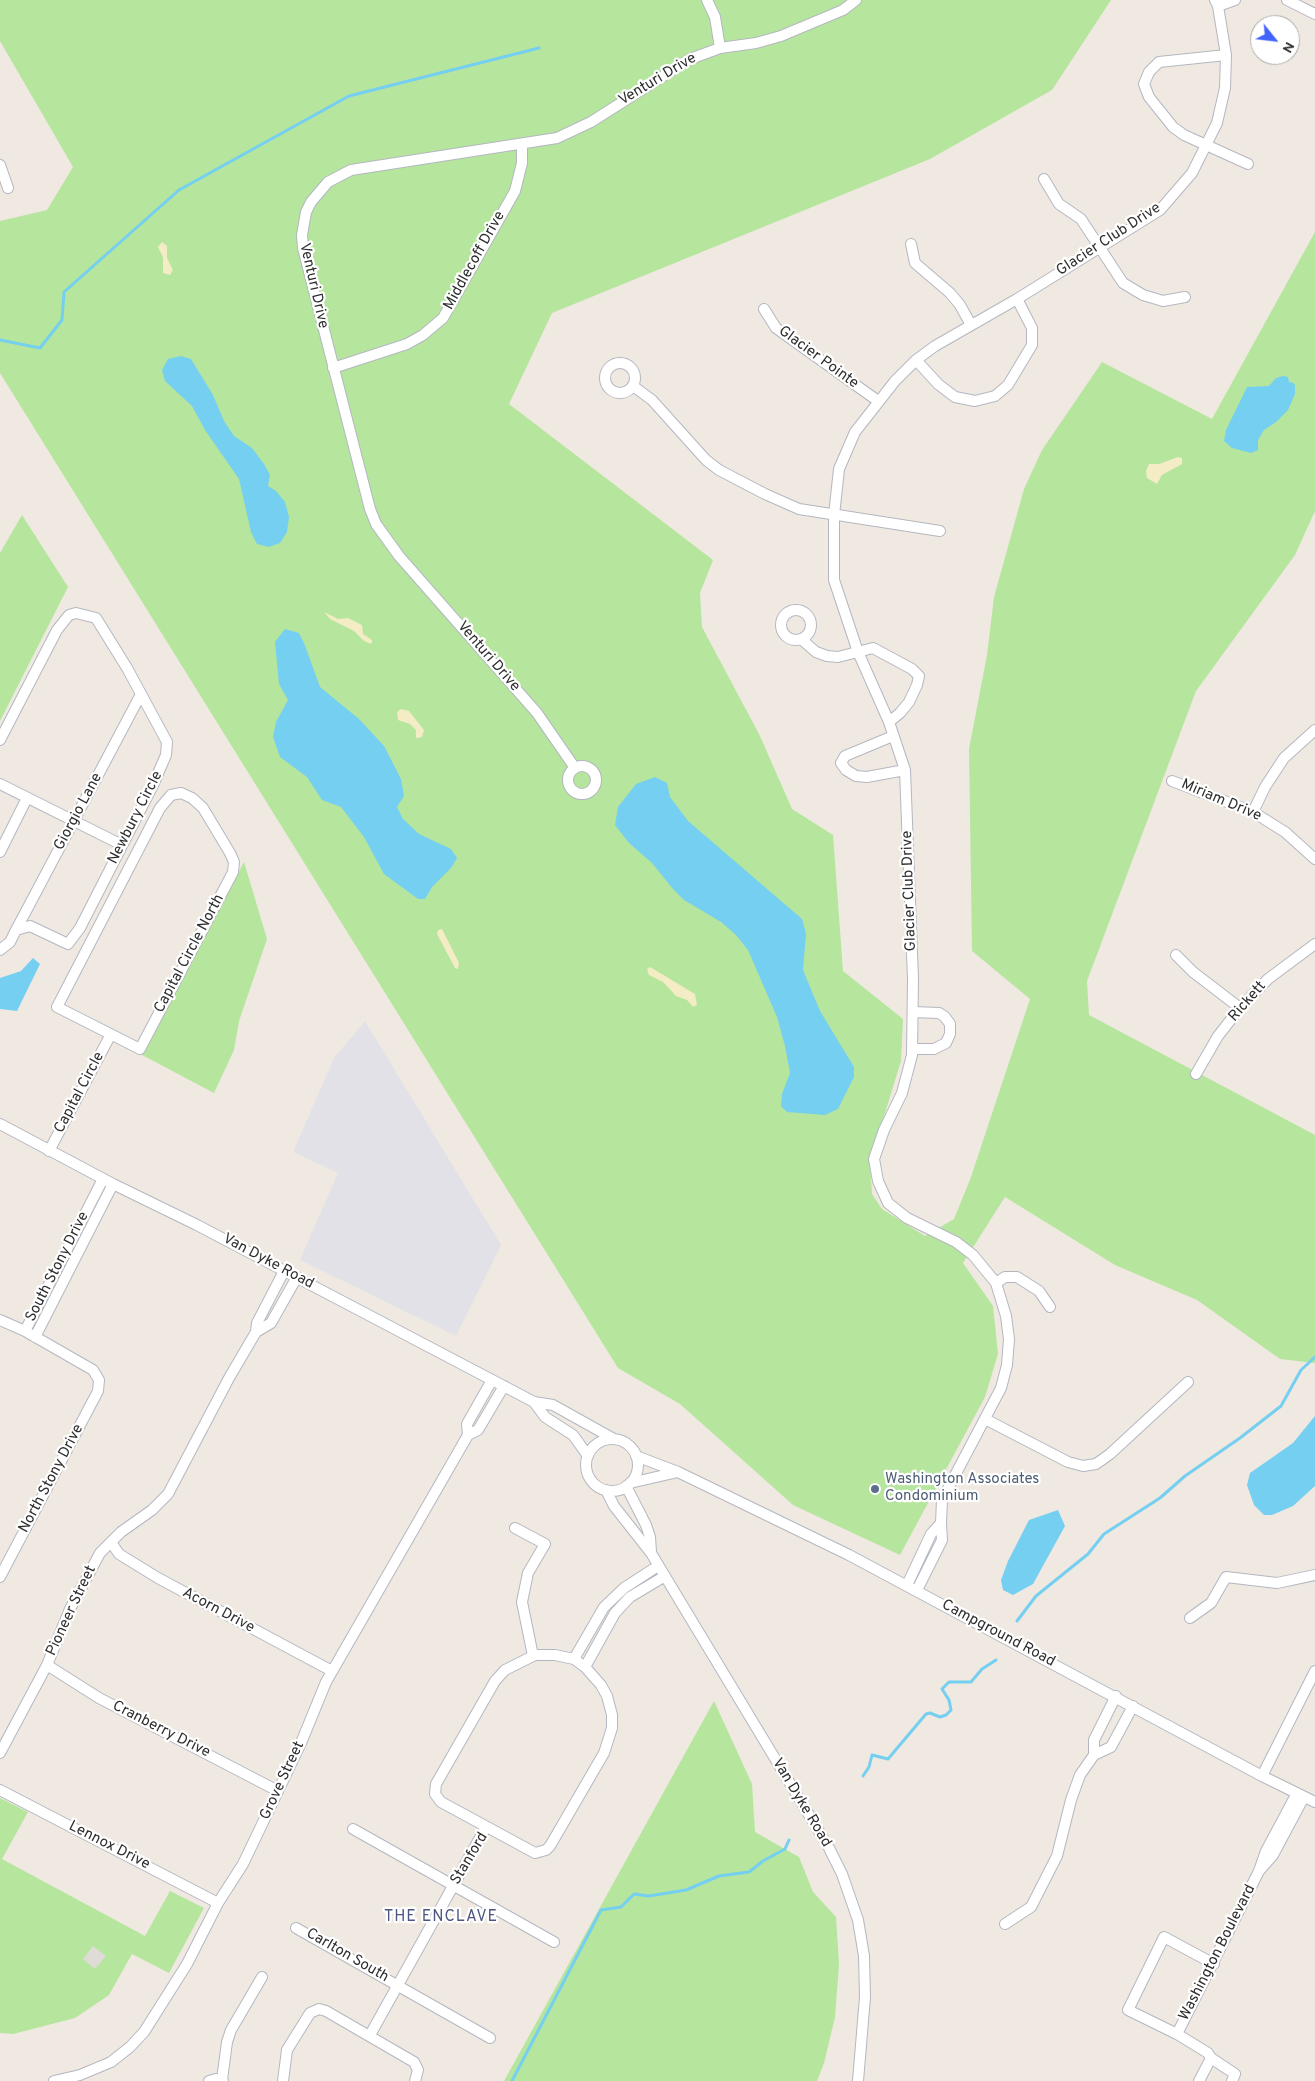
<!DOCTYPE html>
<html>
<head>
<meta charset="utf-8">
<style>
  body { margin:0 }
  #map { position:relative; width:1315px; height:2081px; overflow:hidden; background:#efe9e1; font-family:Overpass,sans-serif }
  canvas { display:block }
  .north { position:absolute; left:1250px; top:15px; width:50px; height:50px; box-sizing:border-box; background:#fff; border:1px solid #ababab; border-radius:50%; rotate:119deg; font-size:14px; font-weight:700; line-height:20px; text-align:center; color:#2e2e2e }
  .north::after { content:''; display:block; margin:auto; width:18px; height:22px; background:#4264fb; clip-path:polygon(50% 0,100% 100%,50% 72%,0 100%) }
</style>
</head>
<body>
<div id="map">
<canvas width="1315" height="2081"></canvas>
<div class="north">N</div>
</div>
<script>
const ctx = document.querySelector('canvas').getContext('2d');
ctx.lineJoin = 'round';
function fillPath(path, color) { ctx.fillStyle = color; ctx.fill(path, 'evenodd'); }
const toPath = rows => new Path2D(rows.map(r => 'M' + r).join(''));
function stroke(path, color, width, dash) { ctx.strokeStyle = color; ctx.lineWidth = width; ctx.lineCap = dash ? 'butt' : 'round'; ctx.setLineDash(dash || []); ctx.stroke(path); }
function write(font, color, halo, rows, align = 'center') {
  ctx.font = font + ' Overpass,sans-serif'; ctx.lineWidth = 4.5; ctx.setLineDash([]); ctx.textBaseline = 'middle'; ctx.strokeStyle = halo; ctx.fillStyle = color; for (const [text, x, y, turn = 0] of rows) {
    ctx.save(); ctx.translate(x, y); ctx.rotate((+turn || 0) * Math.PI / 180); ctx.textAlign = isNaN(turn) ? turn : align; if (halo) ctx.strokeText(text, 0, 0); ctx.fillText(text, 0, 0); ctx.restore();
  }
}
fillPath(toPath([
  [365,1021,501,1245,456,1336,300,1260,338,1173,293,1152,334,1058]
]), '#e3e1e8');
fillPath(toPath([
  [0,0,1111,0,1052,90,930,159,552,313,509,404,713,560,700,593,702,627,760,736,792,809,833,835,843,971,903,1019,901,1061,870,1162,872,1194,882,1209,925,1236,954,1219,971,1177,1030,999,972,951,969,749,987,655,994,597,1024,489,1042,450,1102,362,1212,419,1315,232,1315,511,1295,555,1196,691,1087,981,1089,1015,1315,1135,1315,1363,1280,1359,1197,1300,1115,1265,1005,1197,963,1263,993,1306,998,1354,985,1397,900,1555,793,1505,680,1404,618,1368,0,373,0,221,47,210,73,167,0,41],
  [22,515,68,587,0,721,0,553],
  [244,862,267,939,239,1021,234,1050,214,1093,142,1055],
  [714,1701,752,1784,755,1832,799,1857,813,1892,836,1917,839,1964,835,2017,824,2063,817,2081,504,2081],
  [0,1798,28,1812,2,1859,145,1936,170,1891,204,1908,169,1973,132,1954,109,1995,75,2018,13,2034,0,2033]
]), '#b6e59e');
fillPath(toPath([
  [162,242,167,246,167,258,173,270,170,275,163,273,163,257,158,247],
  [1178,457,1182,458,1182,464,1162,475,1157,484,1147,478,1146,471,1149,464,1159,464],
  [324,612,338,619,348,618,362,625,363,634,372,640,372,642,371,644,364,641,354,631,330,619],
  [401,709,409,711,424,730,422,737,416,738,416,730,410,724,398,720,397,712],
  [442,929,459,963,458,969,455,968,437,934,438,930],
  [650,967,695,994,697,1005,693,1007,687,1000,676,996,663,982,649,975,647,969]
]), '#f3ecc5');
fillPath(toPath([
  [93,1946,106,1956,95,1969,83,1959]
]), '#dfdcd8');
fillPath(toPath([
  [181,356,191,359,213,395,224,421,234,436,252,448,264,464,270,475,268,486,276,491,285,502,289,517,287,532,280,543,269,547,257,544,251,532,239,479,205,430,192,406,165,381,162,370,168,359],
  [1283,376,1288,377,1289,382,1294,383,1295,386,1295,394,1288,410,1276,422,1264,430,1258,440,1258,450,1251,453,1232,448,1224,441,1226,430,1247,387,1269,386,1276,378],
  [285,629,299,633,304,643,320,687,359,719,384,746,401,779,404,796,397,807,403,819,419,834,451,849,457,858,451,868,432,887,425,899,418,899,384,874,364,837,341,807,322,800,307,777,280,757,273,737,276,722,288,700,279,684,275,642],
  [655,777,667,783,670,797,688,821,802,919,806,934,803,970,820,1011,854,1067,854,1077,838,1109,825,1115,787,1112,781,1106,782,1094,790,1073,785,1046,777,1017,748,950,736,935,721,922,684,900,673,889,652,863,629,843,615,825,618,807,636,784],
  [33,958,40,964,17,1011,0,1009,0,978,21,971],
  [1315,1416,1315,1486,1293,1506,1272,1515,1264,1515,1254,1505,1247,1485,1250,1473,1293,1443],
  [1058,1510,1065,1526,1033,1584,1013,1595,1003,1590,1001,1580,1008,1561,1029,1520]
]), '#75cff0');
stroke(toPath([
  [0,340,40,348,62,320,64,292,179,190,349,96,539,48],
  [1017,1621,1036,1596,1088,1554,1104,1534,1160,1498,1185,1476,1240,1438,1281,1406,1301,1370,1315,1357],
  [863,1776,869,1767,872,1755,888,1759,926,1714,930,1713,940,1717,946,1715,951,1710,949,1700,942,1689,949,1682,971,1682,982,1669,996,1660],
  [512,2081,601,1910,621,1907,634,1894,649,1896,686,1890,719,1876,749,1872,763,1861,785,1849,789,1840]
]), '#75cff0', 3);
const minor = toPath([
  [707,0,715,17,720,48],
  [1287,0,1315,14],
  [1218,6,1235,0],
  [1226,55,1159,62,1149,72,1144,84,1149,97,1173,127,1184,135,1248,164],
  [0,165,8,188],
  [1044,179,1059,204,1081,219,1123,283,1143,295,1163,301,1185,297],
  [911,244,915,263,950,293,960,305,971,325],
  [764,309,776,328,878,401],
  [916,360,938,384,955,397,975,401,995,396,1008,385,1032,345,1032,328,1017,299],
  '605 378a15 15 0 1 1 30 0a15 15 0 1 1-30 0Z',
  [333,368,407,344,423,335,443,318,515,191,522,163,522,144],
  [633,386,652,400,706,460,719,470,765,494,799,509,940,531],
  '781 625a15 15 0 1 1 30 0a15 15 0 1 1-30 0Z',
  [801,639,816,652,827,656,838,657,873,648,912,669,919,676,917,685,909,702,900,713,889,722],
  [893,736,845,756,841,763,846,770,856,776,867,777,905,770],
  [0,740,57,630,69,615,76,613,96,618,127,668,167,742,166,755,153,785,80,928,68,944,30,926,16,930,10,942,0,950],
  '568 780a14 14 0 1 1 28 0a14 14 0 1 1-28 0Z',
  [575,768,537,713,399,556,376,524,370,509,303,248,302,235,306,212,311,202,328,182,351,170,557,138,591,122,690,59,720,48,756,43,781,36,843,10,856,0],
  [1172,781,1253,812,1285,832,1315,859],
  [0,784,122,845],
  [181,793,192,798,203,808,230,853,234,862,233,872,140,1049,57,1007,160,808,171,795,181,793],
  [1253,812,1265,787,1284,758,1315,730],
  [0,852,27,798],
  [16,930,141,694],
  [1176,955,1193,972,1240,1008],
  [912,1049,934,1049,946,1043,950,1034,950,1024,945,1017,939,1013,913,1012],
  [1196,1074,1218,1036,1240,1008,1268,979,1315,944],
  [0,1124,113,1184,197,1225,534,1402,553,1405,614,1439],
  [49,1151,110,1036],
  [996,1283,1005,1277,1017,1277,1039,1291,1050,1307],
  [0,1320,25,1331,93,1370,99,1380,98,1391,0,1577],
  [25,1331,103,1179],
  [256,1332,271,1323,297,1277],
  [35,1337,113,1184],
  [534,1402,545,1417,573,1435,588,1456],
  [985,1419,1068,1462,1083,1466,1096,1464,1110,1454,1188,1382],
  [468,1435,478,1430,504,1386],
  '586 1465a26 26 0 1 1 52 0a26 26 0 1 1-52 0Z',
  [636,1456,678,1472,849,1555,1262,1776,1315,1802],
  [630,1483,678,1472],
  [626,1486,646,1525,650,1537,651,1552],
  [606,1490,614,1506,651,1553,829,1848,842,1874,858,1920,864,1956,865,1997,858,2081],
  [941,1523,942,1500,1001,1388,1007,1365,1009,1339,1006,1316,996,1283,973,1255,956,1242,907,1218,888,1203,878,1181,874,1159,884,1130,902,1093,912,1055,913,979,905,770,889,722,858,652,834,580,834,515,839,469,855,432,895,381,916,360,935,346,1017,299,1160,210,1192,173,1217,123,1225,88,1226,55,1218,6,1215,0],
  [515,1528,545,1544,528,1573,522,1602,533,1656],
  [111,1542,119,1554,158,1578,332,1671],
  [907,1585,931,1534,941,1523,942,1540,917,1590],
  [1190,1618,1211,1603,1226,1577,1277,1583,1315,1575],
  [535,1655,555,1655,574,1659,585,1667,601,1685,607,1696,612,1715,612,1728,604,1753,550,1846,546,1850,535,1853,441,1802,435,1794,436,1784,495,1681,505,1670,535,1655],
  [574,1659,604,1607,624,1588,658,1566],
  [47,1665,99,1698,278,1791],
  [585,1667,615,1613,630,1597,665,1576],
  [0,1753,47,1665,70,1609,100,1553,121,1532,152,1510,168,1494,229,1378,256,1332,257,1323,284,1271],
  [1094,1755,1111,1747,1133,1706],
  [1262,1776,1315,1671],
  [0,1790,218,1903],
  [1297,1793,1266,1851,1259,1871,1273,1855,1304,1797],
  [353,1829,554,1942],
  [1005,1924,1031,1907,1057,1856,1071,1800,1080,1775,1094,1755,1094,1740,1116,1696],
  [296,1928,490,2038],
  [1214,1964,1164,1937,1128,2010,1177,2034,1208,2053,1211,2058,1235,2074,1232,2081],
  [1177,2034,1259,1871],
  [370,2035,486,1827],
  [222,2080,227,2042,231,2030,262,1977],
  [54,2081,80,2075,111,2062,130,2047,144,2032,187,1964,218,1903,243,1864,301,1743,326,1682,468,1435,467,1424,492,1380],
  [209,2081,216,2079,223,2081],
  [283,2081,287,2050,310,2013,319,2009,326,2011,414,2062,418,2070,415,2081],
  [1199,2081,1211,2058]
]);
stroke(minor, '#b4b7c1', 12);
stroke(minor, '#fff', 10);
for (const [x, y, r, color] of [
  [875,1489,5,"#5c6f8a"]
]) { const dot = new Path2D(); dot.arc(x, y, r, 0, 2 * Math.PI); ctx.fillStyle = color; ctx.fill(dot); stroke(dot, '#fff', 2); }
write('15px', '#2e2e2e', '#fff', [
  ["Venturi Drive",658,80,-31],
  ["Glacier Club Drive",1109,240,-33],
  ["Middlecoff Drive",475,261,-61],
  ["Venturi Drive",313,286,77],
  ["Glacier Pointe",818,358,36],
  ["Venturi Drive",488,657,49],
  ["Miriam Drive",1221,801,23],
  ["Giorgio Lane",79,812,-62],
  ["Newbury Circle",136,818,-63],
  ["Glacier Club Drive",910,891,-92],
  ["Capital Circle North",190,954,-62],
  ["Rickett",1248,1002,-49],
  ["Capital Circle",80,1093,-62],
  ["Van Dyke Road",268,1262,28],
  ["South Stony Drive",58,1267,-63],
  ["North Stony Drive",52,1479,-62],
  ["Pioneer Street",72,1611,-65],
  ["Acorn Drive",218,1611,28],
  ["Campground Road",998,1634,28],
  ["Cranberry Drive",161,1730,27],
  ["Grove Street",283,1781,-65],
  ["Van Dyke Road",801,1803,59],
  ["Lennox Drive",109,1846,27],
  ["Stanford",470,1859,-59],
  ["Washington Boulevard",1218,1953,-63],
  ["Carlton South",347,1956,30]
]);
write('15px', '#4e5e75', '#fff', [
  ["Washington Associates",885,1480],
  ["Condominium",885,1497]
], 'left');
ctx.letterSpacing = '1px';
write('16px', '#4d5680', '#fff', [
  ["THE ENCLAVE",441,1918]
]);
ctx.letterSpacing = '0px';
</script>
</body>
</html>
